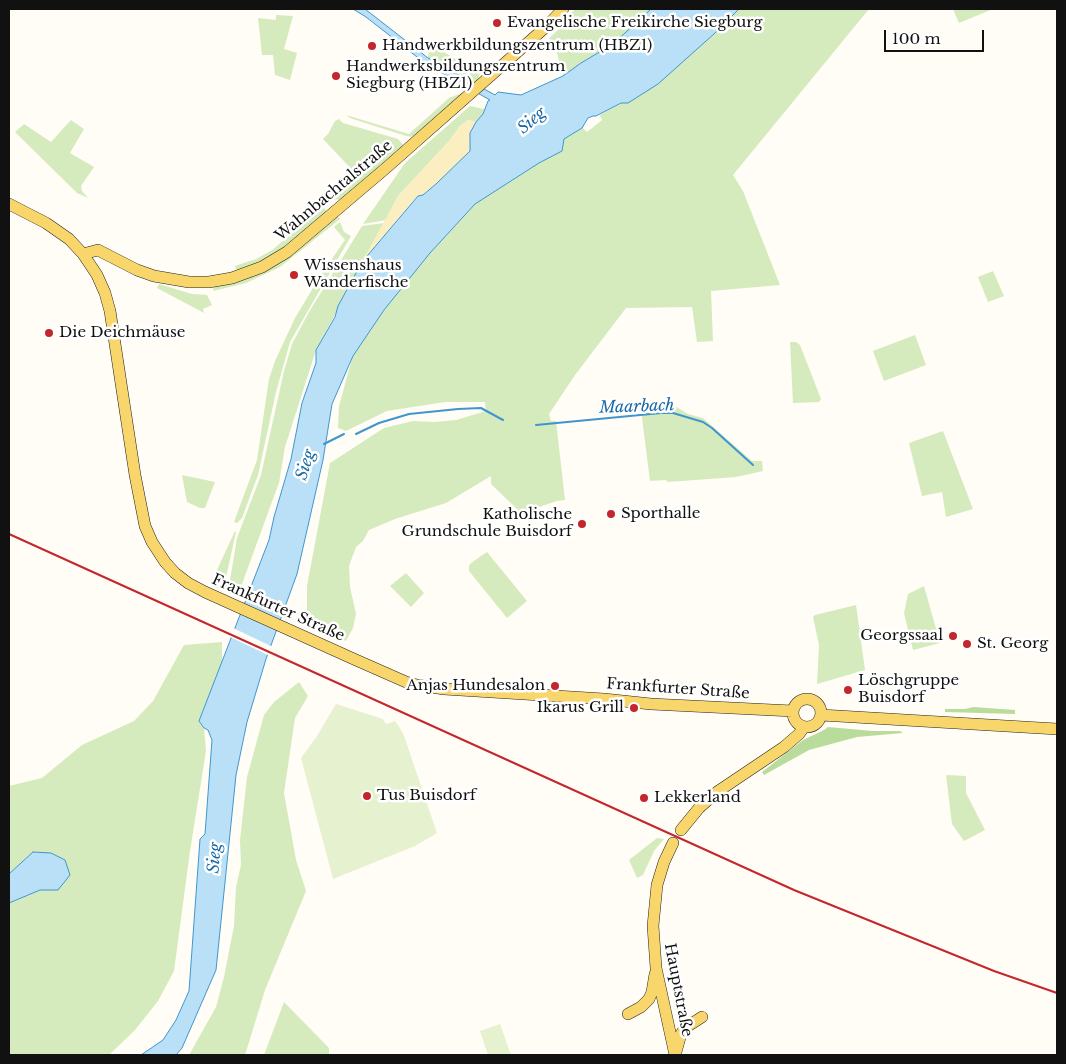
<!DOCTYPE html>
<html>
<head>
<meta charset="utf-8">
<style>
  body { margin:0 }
  #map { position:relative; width:1066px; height:1064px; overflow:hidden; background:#fffdf5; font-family:"Libre Baskerville",serif }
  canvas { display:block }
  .frame { position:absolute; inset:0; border:10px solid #111; pointer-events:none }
  .scale { position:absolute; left:884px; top:30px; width:100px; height:22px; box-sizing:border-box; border:2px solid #111; border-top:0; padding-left:6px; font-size:15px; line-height:18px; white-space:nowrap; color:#111; -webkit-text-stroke:4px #fff; paint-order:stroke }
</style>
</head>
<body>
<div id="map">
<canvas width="1066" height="1064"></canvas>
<div class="frame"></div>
<div class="scale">100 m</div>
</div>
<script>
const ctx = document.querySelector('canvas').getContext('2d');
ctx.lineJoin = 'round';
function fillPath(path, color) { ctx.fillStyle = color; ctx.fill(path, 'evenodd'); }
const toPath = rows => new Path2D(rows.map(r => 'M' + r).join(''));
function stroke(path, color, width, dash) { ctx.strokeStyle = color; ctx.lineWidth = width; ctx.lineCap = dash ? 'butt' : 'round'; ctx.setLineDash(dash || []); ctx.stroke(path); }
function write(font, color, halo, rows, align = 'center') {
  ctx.font = font + ' "Libre Baskerville",serif'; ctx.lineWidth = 5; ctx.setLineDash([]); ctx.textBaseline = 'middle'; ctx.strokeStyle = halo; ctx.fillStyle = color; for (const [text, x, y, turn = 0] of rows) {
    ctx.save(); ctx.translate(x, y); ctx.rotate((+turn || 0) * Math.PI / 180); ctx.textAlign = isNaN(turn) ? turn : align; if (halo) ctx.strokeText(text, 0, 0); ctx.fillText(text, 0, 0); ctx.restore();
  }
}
fillPath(toPath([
  [575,9,651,9,613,44,581,63,563,76,557,53,549,38,556,32],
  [739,9,869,9,733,175,743,191,780,285,711,291,713,341,697,342,692,307,626,308,575,375,549,414,551,421,556,421,565,500,557,501,521,513,491,484,491,476,446,503,395,519,369,530,363,541,356,547,349,566,350,587,356,614,353,628,346,641,307,624,307,586,330,463,384,428,413,421,434,422,456,420,486,411,485,402,445,402,387,411,346,431,338,428,339,406,353,355,384,310,430,253,475,204,539,163,562,151,564,139,582,127,587,132,602,120,600,115,621,103,715,33],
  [953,9,993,9,959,23],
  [276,15,293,16,284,49,297,53,290,80,275,75,273,55,262,55,258,18,276,20],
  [434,40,440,50,480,73,477,82,476,83,428,58,429,49],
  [467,91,414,137,406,136,350,118,346,115,409,134,449,98],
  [470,106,484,109,483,114,476,122,468,120,460,126,450,140,398,196,386,220,363,224,405,163],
  [339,119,343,123,398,139,403,145,341,200,334,199,359,177,323,139,328,134,335,121],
  [71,120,84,129,70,153,94,167,81,186,82,191,88,198,77,193,15,132,24,124,51,142],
  [324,208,327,212,278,254,239,271,236,269,235,266,256,259,272,250],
  [337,216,340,219,280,267,246,283,213,291,214,286,234,281],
  [340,222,344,232,351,236,290,342,276,392,258,475,242,518,237,523,234,522,257,460,269,379,275,361,295,318,322,273,345,240,334,227],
  [384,223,316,350,285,447,279,483,273,499,238,595,228,592,237,538,261,475,284,371,292,344,309,312,362,226],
  [993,271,1004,296,988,302,978,277],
  [159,284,192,294,207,295,212,305,203,309,204,313,157,288],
  [915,335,926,365,884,381,873,351],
  [790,342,796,342,800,345,821,399,819,402,793,403],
  [675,406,688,414,703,418,752,461,762,461,763,471,736,477,668,482,666,480,650,481,641,410],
  [943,431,973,509,946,517,942,492,922,496,909,443],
  [182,475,215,482,205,508,200,508,187,502],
  [235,531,236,532,223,591,210,585],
  [487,552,527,601,507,618,469,571,469,566,471,563],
  [406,573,424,593,411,607,390,586],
  [924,586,940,643,913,650,904,613,908,594],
  [856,605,865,670,817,684,819,645,813,617,815,615],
  [222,642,222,664,199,721,204,728,206,751,190,851,174,971,158,1001,135,1030,109,1055,9,1055,9,903,40,890,58,890,33,852,9,874,9,786,42,778,82,745,134,721,153,701,184,645],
  [299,682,308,696,295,718,284,793,296,860,306,891,265,990,245,1055,189,1055,216,1007,224,977,234,926,236,887,241,865,240,840,247,777,264,715,274,702],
  [946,775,966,776,966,793,985,830,964,841,952,824],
  [657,838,664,839,654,851,643,875,637,878,629,860],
  [284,1002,329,1048,329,1055,264,1055]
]), '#d5ebbd');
fillPath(toPath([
  [973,707,1015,710,1015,714,945,712,945,709,965,709],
  [828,727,873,731,900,731,903,733,857,737,809,750,764,775,762,772,803,740,824,730]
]), '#b9dc9c');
fillPath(toPath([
  [468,120,476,122,470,133,470,151,436,184,423,195,417,196,362,262,398,196,450,140,460,126]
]), '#fbeec1');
fillPath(toPath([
  [336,704,383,719,386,724,395,721,403,733,437,833,415,846,333,879,301,758,317,736],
  [500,1024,511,1055,488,1055,480,1031]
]), '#e6f2cf');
const water = toPath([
  [353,9,365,9,428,58,495,95,498,92,521,95,563,76,581,63,613,44,651,9,739,9,715,33,658,84,628,103,621,103,596,116,593,116,588,118,582,128,564,139,562,151,539,163,475,204,430,253,384,310,353,356,332,404,323,460,297,574,266,659,247,722,236,775,216,970,182,1048,176,1055,141,1055,163,1040,176,1020,189,991,200,839,205,834,212,740,208,730,204,728,199,721,269,540,274,517,291,459,302,403,316,363,316,350,335,317,338,306,362,262,418,196,423,195,436,184,470,151,470,133,476,122,483,114,488,101,490,100,426,64,366,17,353,9],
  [33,852,51,853,65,860,70,875,58,890,40,890,9,903,9,874,33,852]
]);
fillPath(water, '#b9e0f7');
stroke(water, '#3f96cf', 1);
fillPath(toPath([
  [231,627,273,647,270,656,228,636]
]), '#fffdf5');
stroke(toPath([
  [536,425,661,413,673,413,703,422,712,428,753,465],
  [356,434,379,423,409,414,458,409,481,408,503,420],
  [324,444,344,434]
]), '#3f96cf', 2);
const major = toPath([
  [9,204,46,223,69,239,83,254,97,275,105,293,110,311,135,475,145,526,152,542,165,562,175,573,188,583,205,592,356,660,406,682,417,685,444,689,604,699,651,704,793,711],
  [83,254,98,250,137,270,154,276,189,282,209,282,232,278,262,267,287,252,386,168,548,25,563,9],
  '793 713a14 14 0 1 1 28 0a14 14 0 1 1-28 0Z',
  [821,715,1057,729],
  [681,830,699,808,717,792,784,747,799,734,804,727],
  [673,843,664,862,657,885,653,926,656,968,675,1055],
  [628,1014,641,1007,649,999,652,992,655,974],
  [676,1052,681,1034,685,1028,702,1017]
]);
stroke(major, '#222', 12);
stroke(major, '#f9d66b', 11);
stroke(toPath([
  [9,534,794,890,994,971,1057,993]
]), '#c4262e', 2);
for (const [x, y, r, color] of [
  [497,23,5,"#c4262e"],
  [372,46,5,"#c4262e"],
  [336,76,5,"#c4262e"],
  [294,275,5,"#c4262e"],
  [49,333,5,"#c4262e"],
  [611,514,5,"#c4262e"],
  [582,524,5,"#c4262e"],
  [953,636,5,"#c4262e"],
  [967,644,5,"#c4262e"],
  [555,686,5,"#c4262e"],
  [848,690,5,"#c4262e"],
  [634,708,5,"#c4262e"],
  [367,796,5,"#c4262e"],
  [644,798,5,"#c4262e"]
]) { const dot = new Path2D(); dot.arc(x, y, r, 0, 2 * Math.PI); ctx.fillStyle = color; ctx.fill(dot); stroke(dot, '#fff', 2); }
write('15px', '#111', '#fff', [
  ["Evangelische Freikirche Siegburg",507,23],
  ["Handwerkbildungszentrum (HBZ1)",382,46],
  ["Handwerksbildungszentrum",346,67],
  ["Siegburg (HBZ1)",346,84],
  ["Wissenshaus",304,266],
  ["Wanderfische",304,283],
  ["Die Deichmäuse",59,333],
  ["Sporthalle",621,514],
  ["Katholische",572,515,"right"],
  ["Grundschule Buisdorf",572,532,"right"],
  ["Georgssaal",943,636,"right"],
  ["St. Georg",977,644],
  ["Löschgruppe",858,681],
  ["Buisdorf",858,698],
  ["Anjas Hundesalon",545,686,"right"],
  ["Ikarus Grill",624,708,"right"],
  ["Tus Buisdorf",377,796],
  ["Lekkerland",654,798]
], 'left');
write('15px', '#111', '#fff', [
  ["Wahnbachtalstraße",334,191,-40],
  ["Frankfurter Straße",278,608,24],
  ["Frankfurter Straße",678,689,4],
  ["Hauptstraße",678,990,79]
]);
write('italic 16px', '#1768a6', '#fff', [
  ["Sieg",532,121,-41],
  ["Maarbach",637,407,-2],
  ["Sieg",306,465,-73],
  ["Sieg",215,858,-86]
]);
</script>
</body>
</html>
